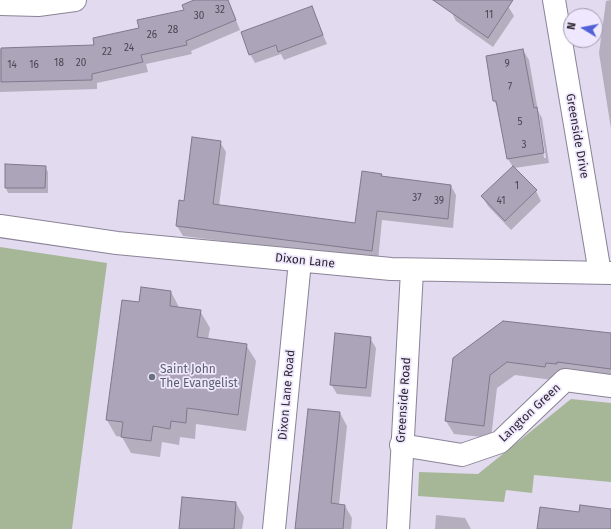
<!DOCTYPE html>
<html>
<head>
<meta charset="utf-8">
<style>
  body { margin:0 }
  #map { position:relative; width:611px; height:529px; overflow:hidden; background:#e2daef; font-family:"Fira Sans",sans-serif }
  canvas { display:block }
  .north { position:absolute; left:563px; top:8px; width:40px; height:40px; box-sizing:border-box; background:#efe7fd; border:1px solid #a19aab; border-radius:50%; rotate:280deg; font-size:11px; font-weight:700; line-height:16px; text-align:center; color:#2b2730 }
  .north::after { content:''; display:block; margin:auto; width:14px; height:18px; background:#5161d7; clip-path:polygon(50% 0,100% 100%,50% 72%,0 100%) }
</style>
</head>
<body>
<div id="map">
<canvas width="611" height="529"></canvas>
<div class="north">N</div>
</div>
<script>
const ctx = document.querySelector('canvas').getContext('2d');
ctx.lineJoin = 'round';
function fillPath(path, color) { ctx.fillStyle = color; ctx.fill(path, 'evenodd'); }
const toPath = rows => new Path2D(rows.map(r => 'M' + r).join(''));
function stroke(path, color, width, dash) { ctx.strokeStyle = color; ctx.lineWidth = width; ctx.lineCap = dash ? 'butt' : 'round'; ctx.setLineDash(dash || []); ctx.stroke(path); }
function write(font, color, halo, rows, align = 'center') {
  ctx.font = font + ' "Fira Sans",sans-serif'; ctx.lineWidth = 3.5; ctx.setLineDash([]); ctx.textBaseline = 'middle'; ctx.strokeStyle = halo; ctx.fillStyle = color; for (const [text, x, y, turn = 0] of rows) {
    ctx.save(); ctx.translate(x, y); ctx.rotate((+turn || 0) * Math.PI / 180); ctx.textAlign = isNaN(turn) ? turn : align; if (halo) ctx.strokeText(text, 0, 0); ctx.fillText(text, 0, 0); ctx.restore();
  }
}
fillPath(toPath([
  [0,247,107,263,72,529,0,529],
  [571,399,611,403,611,482,534,475,532,493,506,490,504,502,418,496,419,472,478,474]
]), '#a6b798');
fillPath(toPath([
  [197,0,228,0,240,30,191,51,192,54,146,64,148,72,97,83,97,89,0,92,0,49,96,46,186,11],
  [452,0,499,0,508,6,514,16,493,47,456,21,451,11],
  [611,0,611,129,599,53,606,1],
  [311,7,327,44,284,60,281,54,255,63,250,54],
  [523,50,529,60,538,111,542,118,549,163,514,168,536,191,541,201,511,230,488,206,482,196,513,167,508,159,499,109,494,101],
  [537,112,539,114,546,158,544,158],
  [220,142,226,152,219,206,356,224,381,175,383,178,451,186,456,195,453,228,382,220,378,261,183,236,177,226,185,202],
  [45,167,48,172,48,193,8,193,6,188],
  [171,292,180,309,200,311,210,328,208,339,246,345,256,361,246,431,196,424,195,439,180,437,179,445,162,442,160,457,131,453,122,437,116,436,107,420,140,303],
  [611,334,611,380,553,376,552,380,515,375,497,388,491,438,454,434,446,421,454,359],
  [370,338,376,348,371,397,337,394,331,384],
  [309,410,340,413,347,426,339,505,345,506,352,518,351,529,296,529],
  [236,503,244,517,242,529,180,529],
  [436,515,465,518,471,529,435,529]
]), '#0003');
const building = toPath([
  [194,0,228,0,236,20,186,41,187,45,141,55,143,62,92,74,92,80,1,82,1,48,94,45,93,38,139,28,137,20,184,10,182,5,194,0],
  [433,0,513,0,488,38,433,0],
  [312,6,323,35,278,52,276,45,249,55,241,32,312,6],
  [523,49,534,108,537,107,544,153,507,159,496,101,493,101,486,56,523,49],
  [192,137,221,141,213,204,355,223,362,171,382,174,381,176,451,185,448,219,377,211,372,251,176,226,179,200,184,201,192,137],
  [5,164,46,166,45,188,5,188,5,164],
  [513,166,537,190,505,221,481,196,513,166],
  [141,287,171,291,170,306,201,310,197,337,247,344,238,415,187,408,186,423,171,421,170,429,153,426,151,441,121,437,123,422,106,420,122,300,139,302,141,287],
  [503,321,611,333,611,369,557,362,557,364,546,363,545,367,507,362,490,375,484,426,445,421,453,358,503,321],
  [335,333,371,337,366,388,330,385,335,333],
  [308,409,340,412,331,503,345,505,343,529,295,529,308,409],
  [182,497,236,502,234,529,179,529,182,497],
  [580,505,611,509,611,529,537,529,540,507,579,512,580,505]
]);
fillPath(building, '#aca4b9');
stroke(building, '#80788b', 1);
const minor = toPath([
  [554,0,600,273],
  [0,4,38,5,75,0],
  [0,226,117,243,391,269,611,273],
  [401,445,462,455,500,442,565,380,611,386],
  [274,529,300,261],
  [398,529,412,271]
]);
stroke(minor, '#8b8397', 24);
stroke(minor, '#fff', 22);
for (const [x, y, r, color] of [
  [152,377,4,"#6b7280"]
]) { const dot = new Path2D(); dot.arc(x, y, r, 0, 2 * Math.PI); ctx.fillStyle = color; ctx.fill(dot); stroke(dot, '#efe7fd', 1.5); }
write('10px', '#4b4652', null, [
  ["32",220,10],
  ["11",489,15],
  ["30",199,16],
  ["28",173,30],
  ["26",152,35],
  ["24",129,48],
  ["22",107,52],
  ["18",59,63],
  ["20",81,63],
  ["9",507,64],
  ["14",12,65],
  ["16",34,65],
  ["7",510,87],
  ["5",520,122],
  ["3",524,145],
  ["1",517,186],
  ["37",417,198],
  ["39",439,201],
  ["41",501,201]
]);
write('12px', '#2b2730', '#efe7fd', [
  ["Greenside Drive",577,136,80],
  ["Dixon Lane",305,261,6],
  ["Dixon Lane Road",287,395,-85],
  ["Greenside Road",404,400,-86],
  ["Langton Green",530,413,-43]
]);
write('12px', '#5b616d', '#efe7fd', [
  ["Saint John",160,370],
  ["The Evangelist",160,384]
], 'left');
</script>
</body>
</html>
